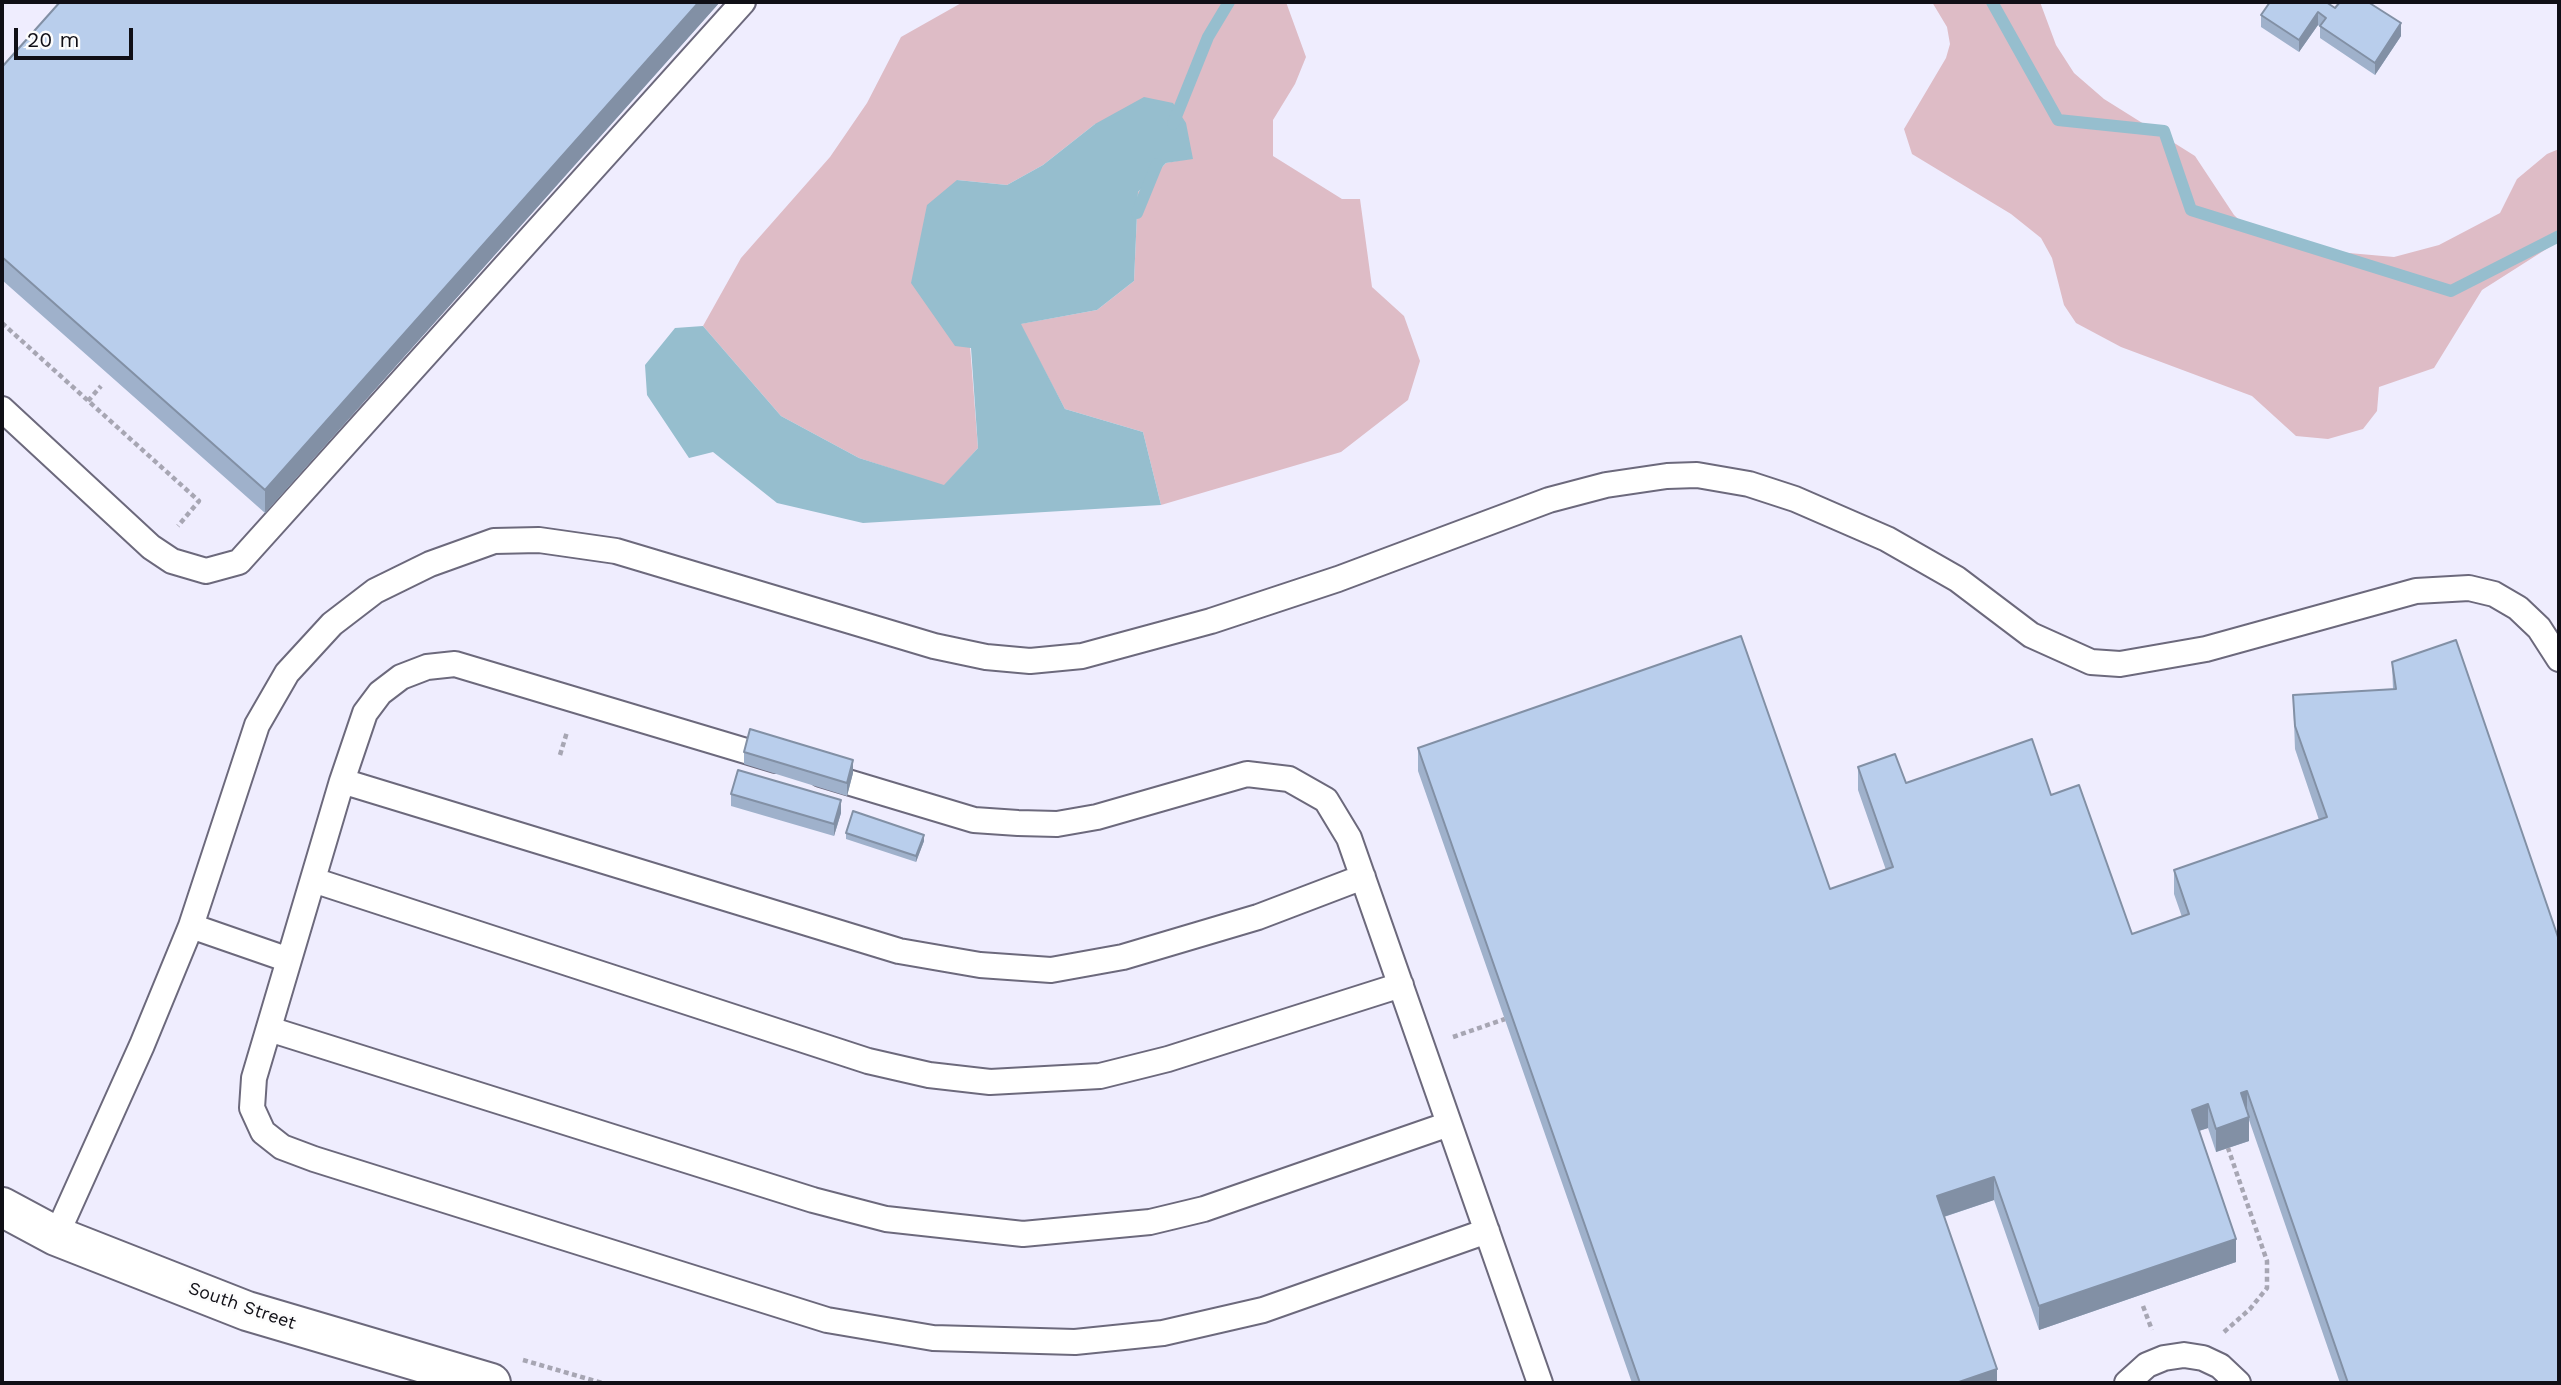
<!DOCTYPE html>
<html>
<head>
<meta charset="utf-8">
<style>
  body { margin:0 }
  #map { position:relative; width:2561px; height:1385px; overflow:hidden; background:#efedfe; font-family:"Work Sans",sans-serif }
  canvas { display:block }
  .frame { position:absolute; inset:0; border:4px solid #100f16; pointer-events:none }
  .scale { position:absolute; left:14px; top:28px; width:119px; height:32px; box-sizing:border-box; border:4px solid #100f16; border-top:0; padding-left:9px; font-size:21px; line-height:24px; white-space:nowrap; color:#100f16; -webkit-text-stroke:5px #fcfcfc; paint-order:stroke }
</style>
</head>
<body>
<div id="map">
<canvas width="2561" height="1385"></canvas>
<div class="frame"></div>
<div class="scale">20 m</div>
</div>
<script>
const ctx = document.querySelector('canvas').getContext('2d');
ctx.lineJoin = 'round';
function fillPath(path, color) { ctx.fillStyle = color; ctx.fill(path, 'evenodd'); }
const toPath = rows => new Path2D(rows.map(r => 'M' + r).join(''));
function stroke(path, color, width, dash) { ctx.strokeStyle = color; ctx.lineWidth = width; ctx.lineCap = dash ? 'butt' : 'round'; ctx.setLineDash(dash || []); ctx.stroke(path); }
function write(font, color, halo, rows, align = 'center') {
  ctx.font = font + ' "Work Sans",sans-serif'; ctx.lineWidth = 5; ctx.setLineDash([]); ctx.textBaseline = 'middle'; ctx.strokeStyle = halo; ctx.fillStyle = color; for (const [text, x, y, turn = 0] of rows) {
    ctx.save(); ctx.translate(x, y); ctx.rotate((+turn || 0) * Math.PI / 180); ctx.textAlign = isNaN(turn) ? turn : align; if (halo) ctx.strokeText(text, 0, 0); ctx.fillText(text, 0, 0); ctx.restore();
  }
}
fillPath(toPath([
  [963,2,1286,2,1306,57,1295,84,1273,120,1273,156,1342,199,1360,199,1372,287,1404,316,1420,361,1408,400,1341,452,1161,505,1143,432,1065,409,1020,324,1097,310,1134,281,1138,192,1166,163,1192,158,1095,124,1043,165,1007,185,957,180,978,448,944,486,859,458,781,416,703,326,741,258,830,157,867,103,901,37],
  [1932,2,2040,2,2056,45,2074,73,2104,99,2195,156,2234,215,2252,232,2304,249,2394,257,2439,245,2500,213,2517,179,2547,154,2559,149,2559,241,2482,290,2434,368,2379,387,2377,411,2363,429,2328,439,2296,436,2252,396,2121,347,2076,323,2064,305,2052,258,2041,238,2011,214,1912,154,1904,129,1946,58,1950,44,1947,27]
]), '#debcc6');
fillPath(toPath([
  [1144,97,1173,103,1186,123,1193,159,1166,163,1138,192,1134,281,1097,310,1021,324,1065,409,1143,432,1161,505,863,523,777,503,713,452,689,458,647,395,645,365,675,328,703,326,781,416,859,458,944,485,978,448,971,348,955,346,911,283,927,205,957,180,1007,185,1043,165,1095,124]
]), '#96bece');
stroke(toPath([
  [1992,2,2058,120,2164,131,2191,210,2451,291,2559,236],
  [1173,124,1208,37,1229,2],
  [1137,213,1157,164]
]), '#96bece', 12);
const service = toPath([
  [2,409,151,547,172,561,206,571,239,562,743,2],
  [776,760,455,664,427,667,401,677,380,693,365,713,342,781,254,1078,252,1108,263,1132,282,1147,314,1159,827,1320,933,1338,1075,1342,1163,1333,1263,1310,1487,1231],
  [821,774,974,820,1018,823,1057,824,1097,817,1247,774,1289,779,1326,800,1349,838,1540,1383],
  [342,781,899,951,980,965,1051,970,1123,957,1258,917,1363,877],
  [313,880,868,1061,929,1075,990,1082,1100,1076,1168,1059,1401,985],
  [191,926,289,960],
  [269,1029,813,1200,886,1219,1023,1234,1150,1222,1204,1209,1449,1124],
  [56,1236,142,1045,191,926,257,725,287,673,332,624,375,591,430,564,494,541,539,540,616,551,934,646,986,657,1030,661,1082,656,1211,621,1338,579,1549,500,1606,485,1667,476,1697,475,1749,484,1795,499,1887,539,1957,579,2031,635,2091,662,2120,664,2206,649,2416,591,2469,588,2494,594,2518,608,2539,628,2559,659],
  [2127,1383,2147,1365,2164,1358,2184,1355,2203,1358,2220,1366,2238,1383]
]);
const tertiary = toPath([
  [2,1207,56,1236,247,1311,491,1383]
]);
stroke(service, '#6c697c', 28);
stroke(tertiary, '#6c697c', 42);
stroke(toPath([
  [2,323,199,501,178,526],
  [88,401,101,386],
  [560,755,567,732],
  [1453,1037,1505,1019],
  [2143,1306,2152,1330],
  [2224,1332,2250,1309,2267,1288,2267,1261,2228,1148],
  [523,1360,602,1383]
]), '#a7a6b3', 4.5, [5, 3.5]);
stroke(service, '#fff', 24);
stroke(tertiary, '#fff', 38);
fillPath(toPath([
  [720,2,265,513,2,280,2,67],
  [2335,8,2401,36,2375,75,2320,38,2320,27,2318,25,2299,52,2261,27,2261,15],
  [2392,662,2559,1383,2340,1383,2249,1120,2249,1141,2216,1152,2208,1128,2199,1131,2236,1262,2039,1330,1994,1200,1944,1217,1997,1383,1632,1383,1418,771,1418,748,1830,889,1886,870,1858,790,1858,767,1906,783,2051,795,2132,934,2182,917,2174,894,2174,870,2319,820,2295,749,2293,695,2393,690],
  [744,752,853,773,847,796,744,764],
  [731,794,841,813,834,836,731,806],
  [846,833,924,841,916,862,846,839]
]), '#9fb1cb');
fillPath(toPath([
  [699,2,720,2,265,513,265,490],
  [2318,12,2318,25,2299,52,2299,40],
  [2401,23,2401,36,2375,75,2375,63],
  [853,760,853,773,847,796,847,783],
  [841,800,841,813,834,836,834,824],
  [924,835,924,841,916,862,916,856],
  [2247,1091,2247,1114,2241,1093],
  [2208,1104,2208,1128,2192,1133,2192,1110],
  [2249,1117,2249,1141,2216,1152,2216,1129],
  [1994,1177,1994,1200,1937,1219,1937,1196],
  [2236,1239,2236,1262,2039,1330,2039,1306],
  [1997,1369,1997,1383,1956,1383]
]), '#8290a5');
const building = toPath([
  [60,2,699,2,265,490,2,257,2,67,60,2],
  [2270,2,2326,2,2335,8,2340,2,2368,2,2401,23,2375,63,2320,26,2326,18,2318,12,2299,40,2261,15,2270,2],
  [1741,636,1830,889,1893,867,1858,767,1895,754,1906,783,2032,739,2051,795,2079,785,2132,934,2189,914,2174,870,2327,817,2295,726,2293,695,2396,689,2392,662,2456,640,2559,940,2559,1383,2348,1383,2247,1091,2241,1093,2249,1117,2216,1129,2208,1104,2192,1110,2236,1239,2039,1306,1994,1177,1937,1196,1997,1369,1956,1383,1640,1383,1418,748,1741,636],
  [750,729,853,760,847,783,744,752,750,729],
  [738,770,841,800,834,824,731,794,738,770],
  [853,811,924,835,916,856,846,833,853,811]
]);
fillPath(building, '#b9ceec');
stroke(building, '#8290a5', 2);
write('18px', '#100f16', '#fcfcfc', [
  ["South Street",242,1306,19]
]);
</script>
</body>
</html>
